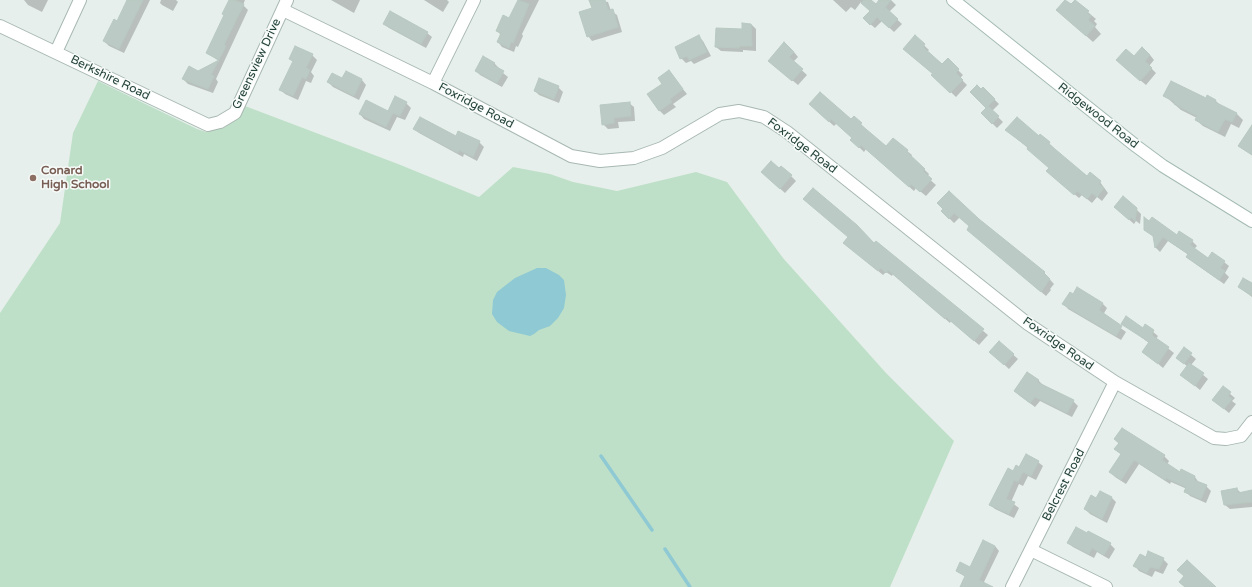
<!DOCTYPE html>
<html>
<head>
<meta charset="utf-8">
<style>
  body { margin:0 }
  canvas { display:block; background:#e6efeb }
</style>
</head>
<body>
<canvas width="1252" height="587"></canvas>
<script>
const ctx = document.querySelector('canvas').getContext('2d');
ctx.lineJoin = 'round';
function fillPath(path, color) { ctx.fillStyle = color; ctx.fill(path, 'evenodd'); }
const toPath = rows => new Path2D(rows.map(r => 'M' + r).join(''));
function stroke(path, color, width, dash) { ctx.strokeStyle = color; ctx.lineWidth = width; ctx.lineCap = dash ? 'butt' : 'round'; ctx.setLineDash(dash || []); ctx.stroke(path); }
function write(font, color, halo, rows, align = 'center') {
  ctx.font = font + ' "Varela Round",sans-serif'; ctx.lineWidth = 3; ctx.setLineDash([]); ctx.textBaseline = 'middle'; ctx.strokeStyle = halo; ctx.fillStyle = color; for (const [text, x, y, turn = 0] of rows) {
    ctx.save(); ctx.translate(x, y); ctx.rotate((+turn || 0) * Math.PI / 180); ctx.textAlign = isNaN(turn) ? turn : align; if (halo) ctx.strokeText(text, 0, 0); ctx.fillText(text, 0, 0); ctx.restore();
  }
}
fillPath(toPath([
  [98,81,197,129,206,132,225,127,236,119,245,106,398,164,479,197,513,167,550,174,573,182,617,191,696,172,727,182,783,258,886,373,954,441,890,587,0,587,0,313,60,223,73,133]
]), '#bfe0c8');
fillPath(toPath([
  [537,268,546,268,559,275,564,280,566,295,564,308,558,318,550,326,539,330,534,334,530,336,509,331,497,322,492,314,493,300,497,292,515,278]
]), '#8ec9d4');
fillPath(toPath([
  [24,0,48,0,42,12,28,5],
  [128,0,150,0,124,53,109,46,104,41,118,22],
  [161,0,176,0,178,2,173,11,162,5,160,3],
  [230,0,245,0,243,5,248,10,216,79,218,82,213,93,188,84,183,79,219,61,207,53,225,16],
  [331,0,360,0,354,13],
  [424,0,447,0,449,2,443,12],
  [519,0,539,0,522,34,523,36,518,47,516,46,514,52,502,47,498,42,501,35,497,31,510,19],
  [593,0,608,2,611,11,617,15,622,32,592,41,588,36,593,9],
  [833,0,869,0,876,6,881,0,891,0,896,5,889,12,902,24,894,32,882,21,875,28,869,23,871,11,861,2,855,10,851,7,846,12],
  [1075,1,1096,19,1094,21,1097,24,1095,27,1101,34,1093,42,1057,10,1071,5],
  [384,24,427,33,432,37,426,48,389,28],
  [743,24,751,24,756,29,756,51,743,50,743,52,721,51,716,47,742,30],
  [698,36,703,41,711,56,694,64,691,61,686,63,681,58],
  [915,37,929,50,927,52,943,65,948,60,963,75,960,78,967,85,956,97,933,75],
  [794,52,798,57,793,62,807,75,798,85,774,65],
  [312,55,317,60,311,72,314,76,311,83,306,81,298,100,285,94,281,90,294,62,290,59],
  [1150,55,1154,60,1149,66,1156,73,1146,85,1122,65,1134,57],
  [494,63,499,68,498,69,508,77,502,87,480,75,476,71],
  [669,72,687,94,673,104,676,107,664,115,659,110,663,84],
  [346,73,362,80,366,85,359,100,333,87,328,82,343,79],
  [558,87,563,92,559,103,539,95,535,91],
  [983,88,999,104,992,111,1003,122,997,128,982,113,987,108,981,90],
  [1165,96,1215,100,1221,106,1236,113,1243,120,1239,128,1231,124,1225,137,1203,126,1196,120,1197,118,1181,110],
  [395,98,406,103,411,108,405,120,397,117,390,131,364,119,360,114,388,112],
  [629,103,634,107,635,121,618,122,619,128,608,129,603,124],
  [815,109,861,124,865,129,886,147,907,151,912,155,911,157,929,174,927,177,936,185,926,196,916,188,914,191,866,149,864,152,852,140,853,138,837,123,834,126],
  [414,128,479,142,484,147,477,161,464,154,463,157,419,133],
  [1006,130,1039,137,1040,135,1054,148,1053,149,1088,177,1100,182,1108,193,1102,201,1097,197,1092,203,1082,195,1079,198,1052,175,1050,168,1028,148],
  [782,167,796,181,785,193,767,177],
  [1115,207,1136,209,1141,214,1140,224,1136,221,1134,224],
  [944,209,978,219,1044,273,1054,284,1050,289,1051,290,1046,296,973,234,970,226,960,217,954,223,942,211],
  [1145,229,1192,241,1197,246,1194,249,1208,260,1224,262,1229,266,1225,273,1229,277,1224,284,1192,261,1187,257,1189,255,1168,241,1160,252,1156,248,1154,237],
  [849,237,874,244,876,242,988,335,979,345,951,321,950,323,893,274,892,276,886,272,883,275,849,247],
  [1252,284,1252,297,1239,287],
  [1102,303,1107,308,1103,315,1126,332,1121,340,1068,309,1064,304],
  [1122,323,1143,329,1146,326,1158,336,1156,339,1174,353,1163,368,1144,352,1149,343],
  [999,342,1018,359,1009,369,995,356],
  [1184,349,1196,359,1191,365,1208,379,1200,390,1182,375,1188,367,1182,362],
  [1038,380,1043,385,1073,401,1078,406,1072,417,1040,401,1035,407,1019,395],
  [1223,388,1235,398,1232,401,1236,404,1229,413,1213,400],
  [1122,429,1164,456,1169,461,1167,465,1180,473,1195,477,1199,483,1206,486,1211,491,1206,503,1190,496,1186,492,1187,489,1171,482,1170,484,1139,464,1126,484,1115,477,1111,472,1122,455,1116,449,1119,444,1115,439],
  [1038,462,1043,466,1036,480,1028,476,1023,486,1019,484,1011,502,1019,508,1014,518,995,509,990,505,1013,472],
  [1237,489,1241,493,1252,492,1252,507,1230,509,1225,505],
  [1111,497,1116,502,1107,523,1090,514,1085,509,1097,499],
  [1068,543,1110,544,1115,549,1109,559,1097,552,1094,558,1073,547],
  [995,546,999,551,983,584,986,587,962,587,966,577,957,571,970,568],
  [1146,558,1163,559,1168,564,1163,574,1155,571,1152,577,1139,571,1135,566]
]), '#0003');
stroke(toPath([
  [601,456,652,530],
  [665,549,690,587]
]), '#8ec9d4', 3.5);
const building = toPath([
  [127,0,143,0,119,49,103,41,114,19,117,21,127,0],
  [229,0,234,0,244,4,224,45,226,46,211,75,214,76,208,89,182,79,189,66,198,71,219,60,206,53,224,15,222,14,229,0],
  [518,0,529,4,513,43,511,42,509,48,497,42,501,33,496,31,503,15,509,18,518,0],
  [589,0,605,0,608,10,613,9,618,27,587,37,579,12,592,8,589,0],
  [864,0,871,0,876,4,879,0,891,0,883,10,885,7,898,19,889,28,877,17,870,25,863,18,870,11,861,3,864,0],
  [1065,0,1071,4,1075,0,1089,11,1087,13,1091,16,1088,20,1095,26,1086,36,1056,10,1065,0],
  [390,11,428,32,421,44,383,24,390,11],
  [742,23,751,24,752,46,739,46,739,48,715,47,716,28,742,29,742,23],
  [699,35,707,52,689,60,687,56,680,59,675,47,699,35],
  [915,35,925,44,923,47,942,64,948,58,959,69,956,73,963,80,950,93,931,75,933,74,903,49,915,35],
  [784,42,794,52,789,57,803,69,792,81,768,61,784,42],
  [295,46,313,54,306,68,310,70,306,79,302,77,293,96,279,90,293,61,289,59,295,46],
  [1142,47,1150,55,1145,61,1152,68,1140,81,1116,60,1126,49,1134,56,1142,47],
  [483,56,495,63,493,65,504,71,497,83,475,71,483,56],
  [669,70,683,89,670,99,672,102,659,111,647,94,662,84,658,78,669,70],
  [346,71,362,79,354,96,327,82,332,73,342,78,346,71],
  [539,78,559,86,554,99,534,91,539,78],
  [1171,81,1206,98,1207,95,1216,100,1215,102,1237,113,1232,122,1225,119,1218,132,1195,120,1197,116,1174,104,1175,102,1163,96,1171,81],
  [977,85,981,89,983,87,995,99,986,108,970,92,977,85],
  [820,92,851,119,854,116,862,123,860,124,886,146,893,138,908,150,907,152,925,169,923,171,932,179,920,192,911,184,909,187,861,145,859,148,850,140,852,138,831,119,829,122,809,104,820,92],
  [395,96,407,102,400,116,393,113,386,127,359,114,366,100,388,111,395,96],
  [630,102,631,116,614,118,614,123,602,125,600,105,630,102],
  [988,106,999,116,992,124,981,113,988,106],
  [420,117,456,136,458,131,480,141,473,157,459,150,458,153,413,129,420,117],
  [1017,117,1039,136,1040,134,1050,142,1049,144,1087,176,1090,172,1101,181,1099,184,1104,188,1097,197,1092,193,1087,199,1077,191,1074,195,1046,171,1049,168,1027,149,1028,147,1005,130,1017,117],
  [1252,125,1252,155,1238,146,1252,125],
  [771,161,779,168,781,166,792,175,780,189,761,172,771,161],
  [813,188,857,225,874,243,876,241,984,329,974,341,946,317,945,319,888,270,886,273,881,268,878,271,843,243,848,237,803,199,813,188],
  [949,191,979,219,1045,272,1044,273,1050,279,1041,292,967,230,969,226,954,213,949,219,941,211,943,209,937,203,949,191],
  [1123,196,1137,208,1135,221,1131,217,1129,220,1114,207,1123,196],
  [1144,217,1149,221,1152,217,1177,235,1179,231,1193,240,1190,245,1208,258,1212,252,1225,261,1220,268,1225,271,1219,280,1186,257,1188,254,1163,237,1155,248,1153,236,1144,230,1144,217],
  [1243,278,1252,283,1252,296,1238,287,1243,278],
  [1077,287,1103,303,1099,310,1122,326,1116,336,1062,304,1070,292,1073,294,1077,287],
  [1126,316,1143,328,1145,324,1154,330,1152,334,1153,336,1169,347,1158,364,1142,352,1149,342,1121,324,1126,316],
  [999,341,1014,354,1004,365,989,352,999,341],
  [1184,347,1192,353,1184,364,1176,358,1184,347],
  [1189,363,1204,373,1195,386,1180,375,1189,363],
  [1027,372,1039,380,1037,382,1074,400,1067,413,1035,397,1030,403,1014,391,1027,372],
  [1223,386,1231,392,1228,396,1232,399,1224,409,1212,400,1223,386],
  [1122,428,1165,455,1162,460,1180,472,1181,469,1195,476,1194,480,1207,485,1201,499,1184,492,1186,487,1166,478,1165,480,1134,460,1121,480,1109,472,1121,454,1114,449,1119,443,1114,439,1122,428],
  [1026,454,1039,461,1031,476,1023,472,1018,482,1014,480,1006,499,1015,502,1009,514,989,505,1008,468,1013,471,1016,465,1019,467,1026,454],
  [1237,488,1238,493,1252,490,1252,502,1224,505,1221,491,1237,488],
  [1100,491,1112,497,1102,519,1084,509,1091,495,1096,498,1100,491],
  [1076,527,1087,533,1088,531,1111,543,1104,555,1092,548,1089,554,1067,543,1076,527],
  [983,540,995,546,979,580,993,587,960,587,965,576,956,571,960,562,970,567,983,540],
  [1148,551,1164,558,1159,569,1150,567,1147,573,1133,566,1140,554,1146,557,1148,551],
  [1187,560,1216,587,1185,587,1179,582,1184,576,1177,570,1187,560]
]);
fillPath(building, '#bbcac4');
stroke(building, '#b8c9c2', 1);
const street = toPath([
  [283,10,433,83,571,156,600,161,634,158,662,148,720,114,739,111,764,117,787,132,1028,324,1115,382,1214,438,1226,439,1241,436,1252,422],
  [0,26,208,125,220,122,235,113,287,0],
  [56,52,80,0],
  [433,83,474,0],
  [1031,550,1106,587],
  [1012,587,1115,382]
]);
const secondary = toPath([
  [953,0,1136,146,1163,166,1252,221]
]);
stroke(street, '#a8b8b2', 14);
stroke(secondary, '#a4bbb3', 14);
stroke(street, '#fff', 12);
stroke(secondary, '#fff', 12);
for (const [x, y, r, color] of [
  [33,178,4,"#8d6e63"]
]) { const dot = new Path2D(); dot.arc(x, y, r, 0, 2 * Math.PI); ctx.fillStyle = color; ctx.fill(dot); stroke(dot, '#f7fbf9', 1.5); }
write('12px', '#24423a', '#f7fbf9', [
  ["Greensview Drive",257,64,-65],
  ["Berkshire Road",110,78,26],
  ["Foxridge Road",476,106,28],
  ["Ridgewood Road",1098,116,38],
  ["Foxridge Road",802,146,37],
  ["Foxridge Road",1058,344,35],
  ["Belcrest Road",1064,485,-63]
]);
write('bold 12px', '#785e54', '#f7fbf9', [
  ["Conard",41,171],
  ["High School",41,185]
], 'left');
</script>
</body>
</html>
